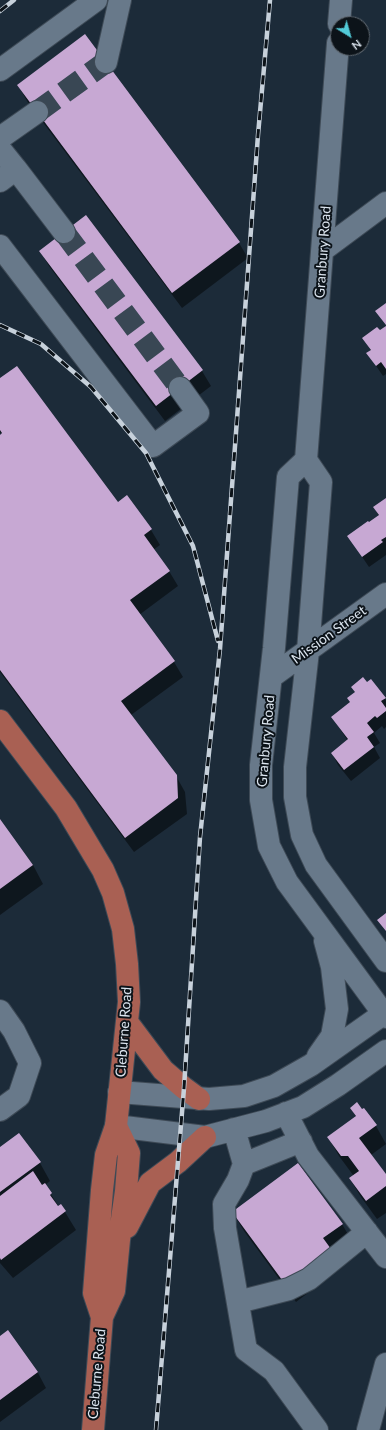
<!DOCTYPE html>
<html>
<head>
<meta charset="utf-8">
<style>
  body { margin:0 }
  #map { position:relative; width:386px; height:1430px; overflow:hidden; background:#1c2b39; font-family:Lato,sans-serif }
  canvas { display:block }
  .north { position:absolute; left:330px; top:16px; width:40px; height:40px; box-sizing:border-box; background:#0c1319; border:1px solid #5f676f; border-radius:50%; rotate:143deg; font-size:11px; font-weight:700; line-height:16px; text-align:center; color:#dce5ef }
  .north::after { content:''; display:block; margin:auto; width:14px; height:18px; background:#52cbd8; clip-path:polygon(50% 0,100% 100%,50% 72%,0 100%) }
</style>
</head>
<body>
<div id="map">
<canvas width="386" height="1430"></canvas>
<div class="north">N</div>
</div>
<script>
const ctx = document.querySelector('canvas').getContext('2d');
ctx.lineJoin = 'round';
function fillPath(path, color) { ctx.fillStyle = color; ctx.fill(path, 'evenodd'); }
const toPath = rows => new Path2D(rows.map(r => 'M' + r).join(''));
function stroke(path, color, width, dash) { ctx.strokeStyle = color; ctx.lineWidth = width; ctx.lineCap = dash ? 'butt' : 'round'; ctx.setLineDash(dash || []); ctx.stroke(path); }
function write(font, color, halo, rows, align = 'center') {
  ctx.font = font + ' Lato,sans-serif'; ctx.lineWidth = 4; ctx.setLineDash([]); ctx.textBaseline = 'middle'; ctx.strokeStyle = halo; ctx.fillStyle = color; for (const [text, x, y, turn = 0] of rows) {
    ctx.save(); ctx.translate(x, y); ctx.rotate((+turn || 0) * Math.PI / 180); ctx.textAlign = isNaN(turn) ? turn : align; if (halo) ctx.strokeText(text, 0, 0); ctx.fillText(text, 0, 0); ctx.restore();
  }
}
fillPath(toPath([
  [85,36,239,243,248,258,182,308,27,101,18,85],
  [86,216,202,371,211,386,165,421,49,266,40,251],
  [386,328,386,374,383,376,368,354,371,351,364,338,380,332],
  [0,380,117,503,126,497,151,530,160,545,153,550,169,571,178,586,139,615,174,662,183,677,131,715,176,776,185,792,187,814,134,852,0,672,0,436,2,435,0,432],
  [386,499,386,555,369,567,348,536,379,516,374,507],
  [385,698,386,701,386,727,384,729,382,726,374,733,380,743,374,747,380,758,351,781,338,765,332,753,348,741,332,717],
  [0,821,33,865,43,884,0,915],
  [351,1108,362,1111,376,1126,386,1144,371,1155,386,1176,386,1213,377,1219,361,1197,350,1179,356,1175,353,1175,339,1156,328,1137,356,1117],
  [0,1148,40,1163,50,1181,45,1185,59,1207,61,1206,65,1212,76,1230,13,1278,0,1263],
  [233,1213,342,1224,353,1243,334,1257,341,1268,296,1302,244,1231],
  [7,1332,38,1373,46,1388,0,1422,0,1337]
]), '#0007');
fillPath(toPath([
  [85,34,240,242,172,293,17,85],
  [86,215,203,370,156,406,39,251],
  [386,303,386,325,375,311],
  [386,326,386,369,381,362,376,366,366,353,371,350,362,338,377,327,380,330],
  [17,366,118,502,127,495,152,529,144,535,170,571,130,600,175,661,121,701,177,775,178,798,125,838,0,670,0,435,2,433,0,430,0,378],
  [386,498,386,537,381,540,383,542,362,557,347,536,368,521,369,522,379,515,373,507],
  [363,677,367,682,371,679,386,698,381,701,386,708,386,711,377,718,375,716,367,723,374,732,367,737,374,747,344,770,331,753,348,739,331,717,350,702,347,698,355,692,351,687],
  [0,819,33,865,0,889],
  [386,913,386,931,377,920],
  [357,1102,362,1109,364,1108,377,1125,359,1138,386,1174,386,1186,366,1201,349,1178,359,1171,348,1156,341,1156,327,1137,356,1116,350,1108],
  [19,1133,41,1162,0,1192,0,1147],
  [298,1163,343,1224,323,1238,331,1249,285,1284,232,1212],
  [33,1171,42,1185,45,1183,52,1193,50,1195,58,1206,61,1204,66,1211,1,1260,0,1258,0,1196],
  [8,1330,38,1372,0,1400,0,1336]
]), '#c7a8d3');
stroke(toPath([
  [37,112,106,62],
  [64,232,180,388]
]), '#394754', 22, [22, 11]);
const minor = toPath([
  [339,24,341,0],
  [338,43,306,460,321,482,308,651,295,767,295,797,302,835,316,865,386,961],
  [106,62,120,0],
  [0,70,96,0],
  [0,138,37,112],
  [0,149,16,169,0,181],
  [16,169,64,232],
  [0,246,153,446,198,413,180,388],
  [323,250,386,203],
  [306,460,288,477,274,648,261,765,261,800,269,846,287,882,386,1017],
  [271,677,386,594],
  [0,1011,14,1031,30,1063,19,1096,0,1110],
  [318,1056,332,1036,337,1009,332,967,325,941],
  [119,1092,209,1099,244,1096,274,1086,311,1065,386,1012],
  [286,1113,308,1156,386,1257],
  [116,1126,205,1137,266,1121,303,1107,338,1085,386,1051],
  [234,1129,244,1164,238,1180,224,1204,225,1228,246,1350,274,1371,317,1430],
  [244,1164,301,1141],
  [238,1302,289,1289,309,1279,367,1232],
  [368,1430,386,1364]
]);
const major = toPath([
  [0,721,66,808,103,870,113,893,123,929,127,964,129,1002,116,1126,106,1155,102,1190,94,1293,102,1317],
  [127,1022,163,1070,184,1088,199,1099],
  [127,1227,150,1183,178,1162,205,1137],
  [93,1430,102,1317,114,1291,119,1240,126,1191,129,1153,116,1126]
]);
stroke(minor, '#3e4a56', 24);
stroke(major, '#3e4a56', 24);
stroke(minor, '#68798a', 22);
stroke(major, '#a96053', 22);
const rail = toPath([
  [0,11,14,0],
  [0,325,41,344,91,387,146,453,193,546,218,641],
  [156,1430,184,1088,200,837,220,649,258,135,270,0]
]);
stroke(rail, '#c7d1db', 4.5);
stroke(rail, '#0c1319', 3, [9]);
write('14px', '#dce5ef', '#0c1319', [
  ["Granbury Road",323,252,-86],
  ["Mission Street",329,635,-36],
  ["Granbury Road",266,741,-85],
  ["Cleburne Road",124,1032,-86],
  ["Cleburne Road",97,1374,-85]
]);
</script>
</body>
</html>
